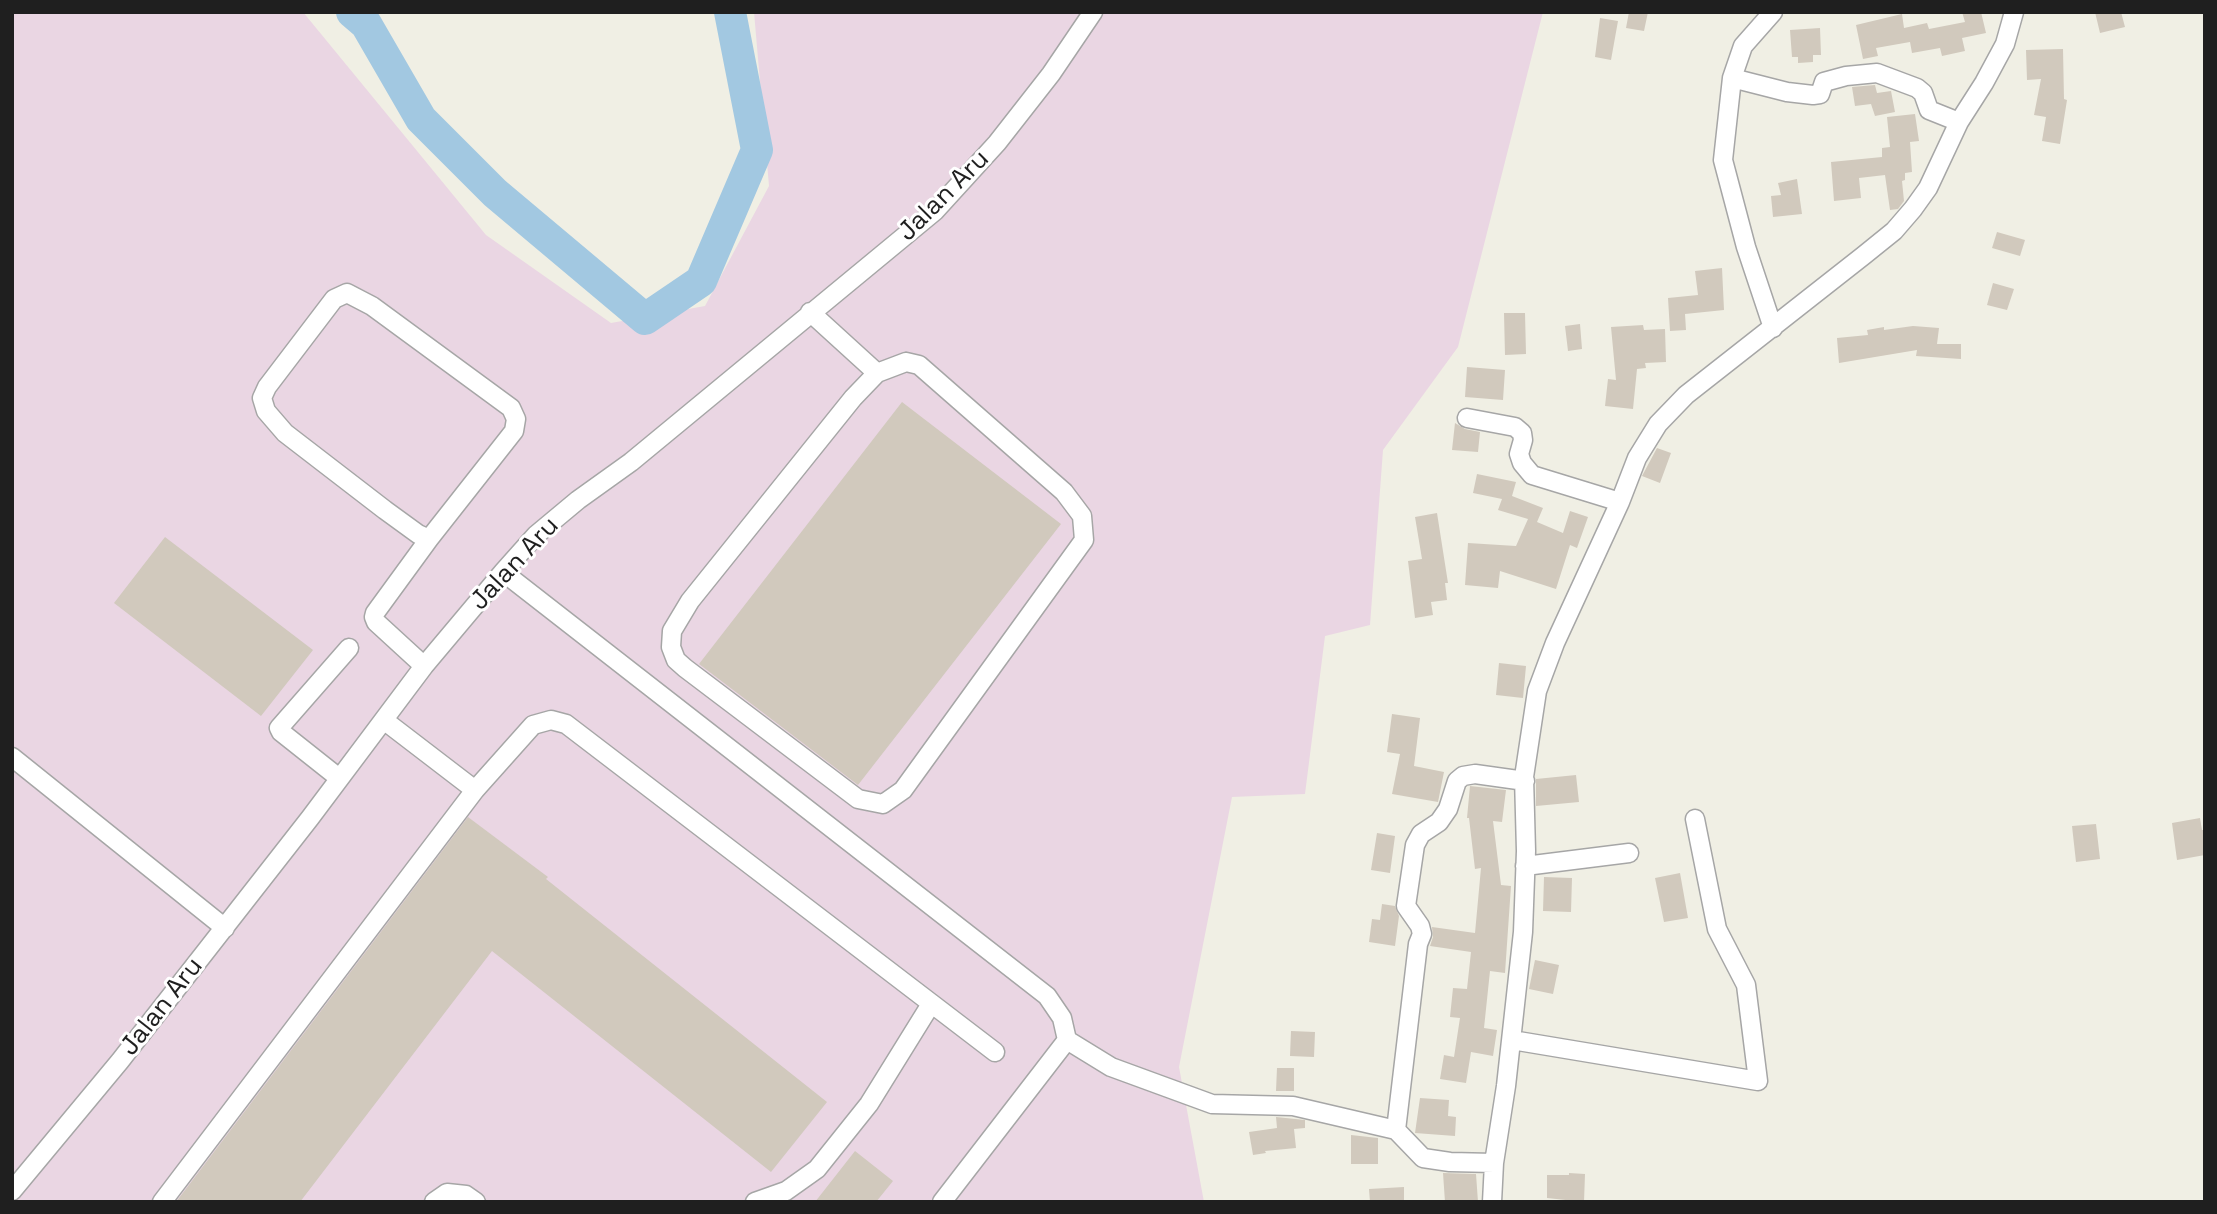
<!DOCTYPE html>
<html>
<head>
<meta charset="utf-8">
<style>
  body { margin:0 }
  #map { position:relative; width:2217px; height:1214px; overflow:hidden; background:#f0efe4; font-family:"Space Grotesk",sans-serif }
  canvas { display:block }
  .frame { position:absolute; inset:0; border:14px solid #1f1f1f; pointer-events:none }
</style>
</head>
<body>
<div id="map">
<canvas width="2217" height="1214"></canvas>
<div class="frame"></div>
</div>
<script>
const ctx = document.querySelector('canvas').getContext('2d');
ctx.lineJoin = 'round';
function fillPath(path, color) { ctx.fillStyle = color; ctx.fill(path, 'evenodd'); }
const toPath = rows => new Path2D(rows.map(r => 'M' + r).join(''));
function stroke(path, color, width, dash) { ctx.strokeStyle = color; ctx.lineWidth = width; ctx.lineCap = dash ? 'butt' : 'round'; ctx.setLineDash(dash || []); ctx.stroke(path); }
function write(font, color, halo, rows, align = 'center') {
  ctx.font = font + ' "Space Grotesk",sans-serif'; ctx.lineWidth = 6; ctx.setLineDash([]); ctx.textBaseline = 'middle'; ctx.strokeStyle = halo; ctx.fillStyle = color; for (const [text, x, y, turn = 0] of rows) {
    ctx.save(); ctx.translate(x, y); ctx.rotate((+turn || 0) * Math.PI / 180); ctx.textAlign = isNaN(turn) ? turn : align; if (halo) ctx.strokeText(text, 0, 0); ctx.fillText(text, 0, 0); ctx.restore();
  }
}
fillPath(toPath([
  [12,12,303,12,486,235,611,323,705,306,769,186,754,12,1543,12,1458,347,1383,450,1370,625,1325,636,1305,794,1232,797,1179,1067,1204,1202,12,1202]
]), '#ead6e3');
stroke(toPath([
  [352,12,366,24,421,119,495,193,645,319,701,281,757,150,730,12]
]), '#a2c8e1', 32);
fillPath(toPath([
  [1629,12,1648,12,1644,31,1626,28],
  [1962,12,1981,12,1986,33,1962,38,1965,51,1942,56,1940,48,1912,53,1910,42,1876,48,1878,56,1863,59,1856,25,1902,14,1904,28,1927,23,1929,29,1965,22],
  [2095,12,2121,12,2125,27,2100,33],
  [1600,18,1618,21,1611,60,1595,57],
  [1820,28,1821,55,1813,55,1813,62,1798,63,1798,57,1792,57,1790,30],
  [2063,49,2064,99,2067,100,2060,144,2042,141,2046,117,2034,115,2041,79,2027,80,2026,50],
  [1875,85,1877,93,1891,91,1895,112,1875,116,1871,104,1855,106,1852,87],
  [1915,114,1919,141,1910,142,1912,172,1905,173,1905,180,1902,181,1904,201,1898,209,1890,210,1885,175,1859,178,1861,198,1834,201,1831,162,1882,157,1882,148,1890,147,1887,117],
  [1797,179,1802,214,1773,217,1771,196,1781,195,1778,183],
  [1997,232,2025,240,2020,256,1992,248],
  [1722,268,1724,310,1685,314,1686,330,1670,331,1668,298,1698,295,1695,271],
  [1993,283,2014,289,2007,310,1987,305],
  [1504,313,1525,313,1526,354,1505,355],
  [1580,324,1582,349,1568,351,1565,326],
  [1643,325,1644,330,1665,329,1666,362,1645,363,1646,368,1637,369,1633,409,1605,406,1608,379,1616,380,1611,327],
  [1913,326,1939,328,1937,344,1961,344,1961,359,1916,356,1917,350,1839,363,1837,338,1868,335,1867,330,1884,327,1884,330],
  [1467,367,1505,370,1503,400,1465,397],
  [902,402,1061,524,858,785,699,664],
  [1455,423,1465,429,1480,432,1478,452,1452,450],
  [1657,448,1671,453,1660,483,1642,476],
  [1477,474,1516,482,1512,496,1543,508,1537,522,1563,533,1570,511,1588,517,1577,548,1570,545,1556,589,1500,571,1498,588,1465,585,1468,543,1516,546,1528,519,1498,510,1502,499,1473,493],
  [1437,513,1448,583,1445,583,1447,600,1431,602,1433,615,1415,618,1408,561,1422,559,1415,517],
  [165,537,313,650,261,716,114,603],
  [1499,663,1526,666,1523,698,1496,695],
  [1392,714,1420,718,1414,766,1444,772,1438,802,1392,794,1400,754,1387,752],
  [1576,775,1579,802,1536,806,1536,779],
  [1470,786,1506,790,1502,822,1493,821,1501,885,1511,886,1505,973,1490,971,1484,1028,1497,1030,1493,1056,1471,1052,1466,1083,1440,1079,1444,1055,1454,1057,1460,1018,1450,1017,1453,988,1467,989,1471,952,1430,946,1433,937,1432,927,1475,933,1481,868,1475,869,1469,818,1467,818],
  [468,817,548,877,546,879,827,1102,771,1172,492,951,300,1202,176,1202],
  [2200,818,2202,830,2205,830,2205,855,2177,860,2172,823],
  [2096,824,2100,859,2076,862,2072,826],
  [1377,833,1395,836,1390,873,1371,870],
  [1680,873,1688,918,1664,922,1655,878],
  [1544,877,1572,878,1571,912,1543,911],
  [1382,904,1395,906,1399,916,1395,946,1369,942,1372,919,1380,920],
  [1535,960,1559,965,1553,994,1529,989],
  [1291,1031,1315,1032,1314,1057,1290,1056],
  [1277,1068,1294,1068,1294,1091,1276,1091],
  [1420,1098,1449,1100,1448,1116,1456,1117,1455,1136,1415,1133],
  [1276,1117,1305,1120,1305,1128,1294,1129,1296,1148,1265,1151,1266,1153,1253,1155,1249,1132,1277,1128],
  [1351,1135,1378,1138,1378,1164,1351,1164],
  [855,1151,893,1181,876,1202,815,1202],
  [1443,1173,1476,1174,1478,1202,1445,1202],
  [1569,1173,1585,1174,1584,1202,1547,1198,1547,1175,1569,1175],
  [1404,1187,1404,1202,1370,1202,1369,1189]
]), '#d1c9bd');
const minor = toPath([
  [1773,12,1743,46,1732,78,1723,160,1746,247,1773,328],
  [1732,78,1787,92,1813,95,1820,94,1824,82,1846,76,1877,73,1917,88,1923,93,1929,110,1959,122],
  [810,312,877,373],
  [906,362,919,365,1064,492,1082,516,1084,540,903,790,883,804,858,799,685,668,676,660,671,647,672,631,690,601,853,398,877,373,906,362],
  [1467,418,1515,427,1522,433,1523,440,1519,454,1522,463,1532,475,1620,502],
  [503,572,1047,996,1062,1018,1067,1040,942,1202],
  [424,666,376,622,374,617,375,613,429,539,418,534,385,510,285,433,266,411,262,398,267,387,334,299,347,293,372,306,511,408,516,419,514,431,429,539],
  [385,721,475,790],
  [12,757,225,928],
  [339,778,281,732,279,728,349,648],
  [1525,866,1629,853],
  [1067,1040,1111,1067,1212,1104,1293,1106,1396,1130,1423,1158,1450,1162,1494,1163],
  [1512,1040,1758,1081,1746,985,1717,929,1695,819],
  [1396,1130,1418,944,1422,934,1420,926,1406,906,1415,845,1421,834,1439,822,1448,809,1457,781,1463,776,1475,774,1525,781],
  [12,1191,120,1061,310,818,424,666,503,572,536,535,578,500,631,462,935,211,997,143,1051,74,1093,12],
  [162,1202,475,790,533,725,551,720,566,724,995,1052],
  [434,1202,447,1193,466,1195,476,1202],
  [755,1202,786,1191,817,1169,869,1104,931,1004],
  [1492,1202,1494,1163,1506,1086,1523,932,1526,851,1524,777,1537,691,1555,643,1620,502,1637,458,1658,424,1686,395,1863,256,1894,231,1913,209,1928,188,1959,122,1984,83,2005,44,2014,12]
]);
stroke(minor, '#a6a6a6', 21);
stroke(minor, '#fff', 18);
write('26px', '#1f1f1f', '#fff', [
  ["Jalan Aru",944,196,-45],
  ["Jalan Aru",515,564,-47],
  ["Jalan Aru",162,1007,-52]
]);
</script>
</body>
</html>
